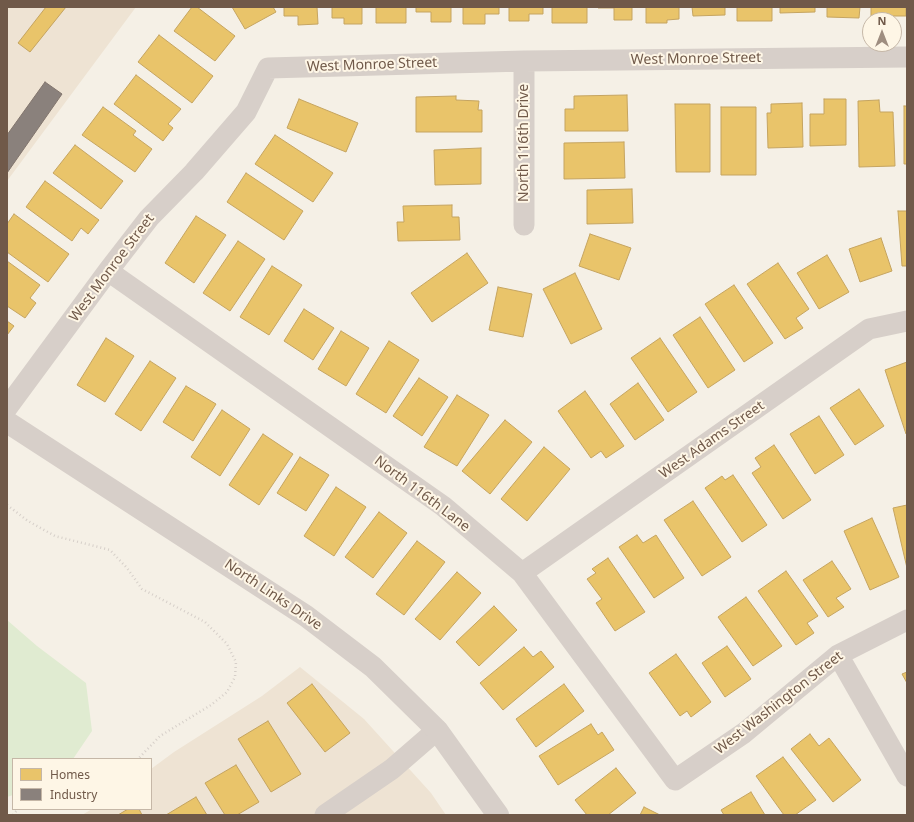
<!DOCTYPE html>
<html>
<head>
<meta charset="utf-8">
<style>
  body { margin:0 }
  #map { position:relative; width:914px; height:822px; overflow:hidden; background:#f5f0e6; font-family:"Noto Sans",sans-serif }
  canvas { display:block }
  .frame { position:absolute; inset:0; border:8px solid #705949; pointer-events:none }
  .legend { position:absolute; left:12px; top:758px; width:140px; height:52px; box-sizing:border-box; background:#fef6e6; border:1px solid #c5b7a7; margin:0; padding:5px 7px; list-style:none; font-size:12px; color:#705949 }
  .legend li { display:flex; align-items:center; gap:8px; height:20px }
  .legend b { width:20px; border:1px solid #c5b7a7 }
  .north { position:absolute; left:862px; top:12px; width:40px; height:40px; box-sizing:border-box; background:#fef6e6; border:1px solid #c5b7a7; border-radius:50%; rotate:0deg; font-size:11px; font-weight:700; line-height:16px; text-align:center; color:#705949 }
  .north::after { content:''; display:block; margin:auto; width:14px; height:18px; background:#9f8e80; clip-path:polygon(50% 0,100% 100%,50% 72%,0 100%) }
</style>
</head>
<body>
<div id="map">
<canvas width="914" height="822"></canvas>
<div class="frame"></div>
<ul class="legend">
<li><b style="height:11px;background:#e9c46a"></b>Homes</li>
<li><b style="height:11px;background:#8a817c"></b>Industry</li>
</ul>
<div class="north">N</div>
</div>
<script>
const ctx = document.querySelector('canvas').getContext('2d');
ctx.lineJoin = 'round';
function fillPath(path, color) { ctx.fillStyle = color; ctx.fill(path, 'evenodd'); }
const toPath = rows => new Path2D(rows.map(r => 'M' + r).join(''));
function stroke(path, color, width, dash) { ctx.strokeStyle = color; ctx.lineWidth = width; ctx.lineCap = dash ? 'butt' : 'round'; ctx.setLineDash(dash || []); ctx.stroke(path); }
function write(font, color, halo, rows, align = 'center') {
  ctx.font = font + ' "Noto Sans",sans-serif'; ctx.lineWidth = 4; ctx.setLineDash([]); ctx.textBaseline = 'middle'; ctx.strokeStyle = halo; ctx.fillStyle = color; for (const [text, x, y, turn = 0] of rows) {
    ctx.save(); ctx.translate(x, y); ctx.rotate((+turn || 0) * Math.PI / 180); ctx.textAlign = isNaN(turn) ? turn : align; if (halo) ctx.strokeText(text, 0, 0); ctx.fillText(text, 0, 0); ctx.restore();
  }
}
fillPath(toPath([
  [7,7,136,7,7,181],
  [300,667,364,719,431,793,446,815,82,815,92,809,151,809,151,769,174,752,262,696]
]), '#eee3d3');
fillPath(toPath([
  [7,620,37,646,86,683,92,731,73,759,13,759,13,795,7,797]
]), '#e0ebd1');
const homes = toPath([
  [46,7,66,7,30,52,18,43,46,7],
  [192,7,197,7,235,36,215,61,174,31,192,7],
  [232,7,273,7,276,12,245,29,232,7],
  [284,7,317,7,318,24,298,25,298,16,284,16,284,7],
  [332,7,362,7,362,24,344,24,344,18,332,18,332,7],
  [376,7,406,7,406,23,376,23,376,7],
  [416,7,451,7,451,22,431,22,431,12,416,12,416,7],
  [463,7,499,7,499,14,485,14,485,24,463,24,463,7],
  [509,7,543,7,543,14,529,14,529,21,509,21,509,7],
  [552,7,587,7,587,23,552,23,552,7],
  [598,7,632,7,632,20,614,20,614,8,598,8,598,7],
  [646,7,679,7,679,19,667,20,667,23,646,23,646,7],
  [692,7,725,7,725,15,693,16,692,7],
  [737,7,772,7,772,21,737,21,737,7],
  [780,7,815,7,815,12,780,13,780,7],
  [827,7,860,7,859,18,827,17,827,7],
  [871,7,906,7,906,16,871,16,871,7],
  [159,35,213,76,192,103,138,62,159,35],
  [136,75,181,109,168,124,173,128,163,141,114,104,136,75],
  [627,95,628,131,565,131,565,109,574,109,574,96,627,95],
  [456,96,456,100,479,101,478,110,482,110,482,132,416,132,416,97,456,96],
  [299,99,358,123,346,152,287,128,299,99],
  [824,99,846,99,846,145,810,146,810,114,824,114,824,99],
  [879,100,880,112,893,112,895,166,859,167,858,101,879,100],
  [802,103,803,147,768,148,767,113,771,113,771,104,802,103],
  [675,104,710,104,710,172,676,172,675,104],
  [904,106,907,106,907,164,904,164,904,106],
  [103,107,136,131,133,135,152,149,135,172,82,135,103,107],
  [721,107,756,107,756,175,721,175,721,107],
  [275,135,333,173,313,202,255,164,275,135],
  [624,142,625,178,564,179,564,143,624,142],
  [75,145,123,181,101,209,53,173,75,145],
  [481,148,481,184,435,185,434,150,481,148],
  [246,173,303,211,284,240,227,202,246,173],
  [45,181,99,220,88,234,81,228,72,241,26,207,45,181],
  [632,189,633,223,587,224,587,190,632,189],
  [452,205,452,217,459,217,460,240,398,241,397,222,404,222,403,206,452,205],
  [898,211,907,211,907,266,902,266,898,211],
  [14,214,69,254,48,282,7,252,7,224,14,214],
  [196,216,226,235,194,283,165,263,196,216],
  [590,234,631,248,619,280,579,266,590,234],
  [881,238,892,271,860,282,849,249,881,238],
  [238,241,265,259,230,311,203,293,238,241],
  [467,253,488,283,432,322,411,293,467,253],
  [827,255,849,292,819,309,797,273,827,255],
  [7,261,40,285,30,298,36,303,25,318,7,306,7,261],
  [778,263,809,309,796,318,803,328,785,339,747,284,778,263],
  [272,266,302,285,269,335,240,317,272,266],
  [575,273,602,329,571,344,543,289,575,273],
  [734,285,773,343,744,362,705,304,734,285],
  [498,287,532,294,523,337,489,330,498,287],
  [304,309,334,328,313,360,284,341,304,309],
  [700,317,735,370,708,388,673,335,700,317],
  [7,321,14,326,7,335,7,321],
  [341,331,369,348,346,386,318,369,341,331],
  [106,338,134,356,105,402,77,385,106,338],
  [660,338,697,392,668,412,631,358,660,338],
  [389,341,419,360,386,413,356,394,389,341],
  [150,361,176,378,141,431,115,414,150,361],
  [907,362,907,433,906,434,885,370,907,362],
  [419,378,448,397,422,436,393,416,419,378],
  [638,383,664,420,635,440,610,404,638,383],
  [186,386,216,404,193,441,163,422,186,386],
  [859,389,884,426,855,445,830,408,859,389],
  [585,391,624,446,606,458,601,451,591,458,558,411,585,391],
  [457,395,489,415,457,466,424,447,457,395],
  [222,410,250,429,220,476,191,457,222,410],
  [819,416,844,455,815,474,790,434,819,416],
  [505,420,532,442,490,494,462,471,505,420],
  [263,434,293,454,259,505,229,485,263,434],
  [774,445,811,500,783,519,752,473,761,467,755,458,774,445],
  [544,447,570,469,527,521,501,499,544,447],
  [300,457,329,475,306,511,277,493,300,457],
  [733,475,767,525,742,542,705,488,722,476,725,480,733,475],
  [336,487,366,507,334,556,304,536,336,487],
  [693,501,731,557,702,576,664,520,693,501],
  [907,505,907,568,893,508,907,505],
  [379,512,407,533,373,578,345,557,379,512],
  [872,518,899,577,870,590,844,531,872,518],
  [637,535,643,543,656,535,684,578,654,598,619,547,637,535],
  [417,541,445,562,404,615,376,594,417,541],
  [608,558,645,612,615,631,596,603,602,599,587,579,596,573,592,569,608,558],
  [832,561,851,589,836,598,844,607,828,617,803,580,832,561],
  [786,571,818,616,807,623,814,633,796,645,758,591,786,571],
  [457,572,481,593,440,640,415,619,457,572],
  [746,597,782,646,753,666,718,617,746,597],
  [494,606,517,630,479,666,456,642,494,606],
  [727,646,751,679,725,697,702,663,727,646],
  [524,647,533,657,541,651,554,667,503,710,480,683,524,647],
  [676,654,711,702,691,717,687,711,680,716,649,673,676,654],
  [907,672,907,683,902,674,907,672],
  [312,684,350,733,325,752,287,703,312,684],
  [564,684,584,711,536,747,516,719,564,684],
  [268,721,301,774,271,792,238,739,268,721],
  [591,724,598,735,602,732,614,750,558,785,539,756,591,724],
  [810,734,819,746,829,738,861,780,833,802,791,749,810,734],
  [783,757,816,800,795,815,784,815,756,776,783,757],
  [236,765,259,802,237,815,225,815,205,783,236,765],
  [616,768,636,793,608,815,587,815,575,800,616,768],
  [751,792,765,815,724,815,721,810,751,792],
  [196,797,207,815,166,815,196,797],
  [644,807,660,815,640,815,644,807],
  [128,809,139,809,142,815,118,815,128,809]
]);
fillPath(homes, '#e9c46a');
stroke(homes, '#c5a460', 1);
const industry = toPath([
  [45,82,62,94,7,173,7,135,45,82]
]);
fillPath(industry, '#8a817c');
stroke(industry, '#82756d', 1);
stroke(toPath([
  [7,505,28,521,55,536,110,550,127,568,142,589,205,622,227,644,236,662,235,677,227,692,211,705,160,736,138,759],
  [13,815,18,809]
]), '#d6cfc9', 2.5, [1, 3]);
stroke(toPath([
  [524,61,524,225],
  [108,271,443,506,522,573,675,780,744,733,838,655,907,620],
  [7,408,108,271,149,218,194,172,246,112,268,68,524,61,907,57],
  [522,573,869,329,907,321],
  [838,655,907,776],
  [325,815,392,769,437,730]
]), '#d7cfc9', 21);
stroke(toPath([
  [7,422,306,616,373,667,437,730,498,815]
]), '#d7cfc9', 22);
write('14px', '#705949', '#fef6e6', [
  ["West Monroe Street",696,59,-1],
  ["West Monroe Street",372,65,-2],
  ["North 116th Drive",524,143,-90],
  ["West Monroe Street",112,268,-53],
  ["West Adams Street",712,440,-35],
  ["North 116th Lane",422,494,37],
  ["North Links Drive",273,595,34],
  ["West Washington Street",779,703,-38]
]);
</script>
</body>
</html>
